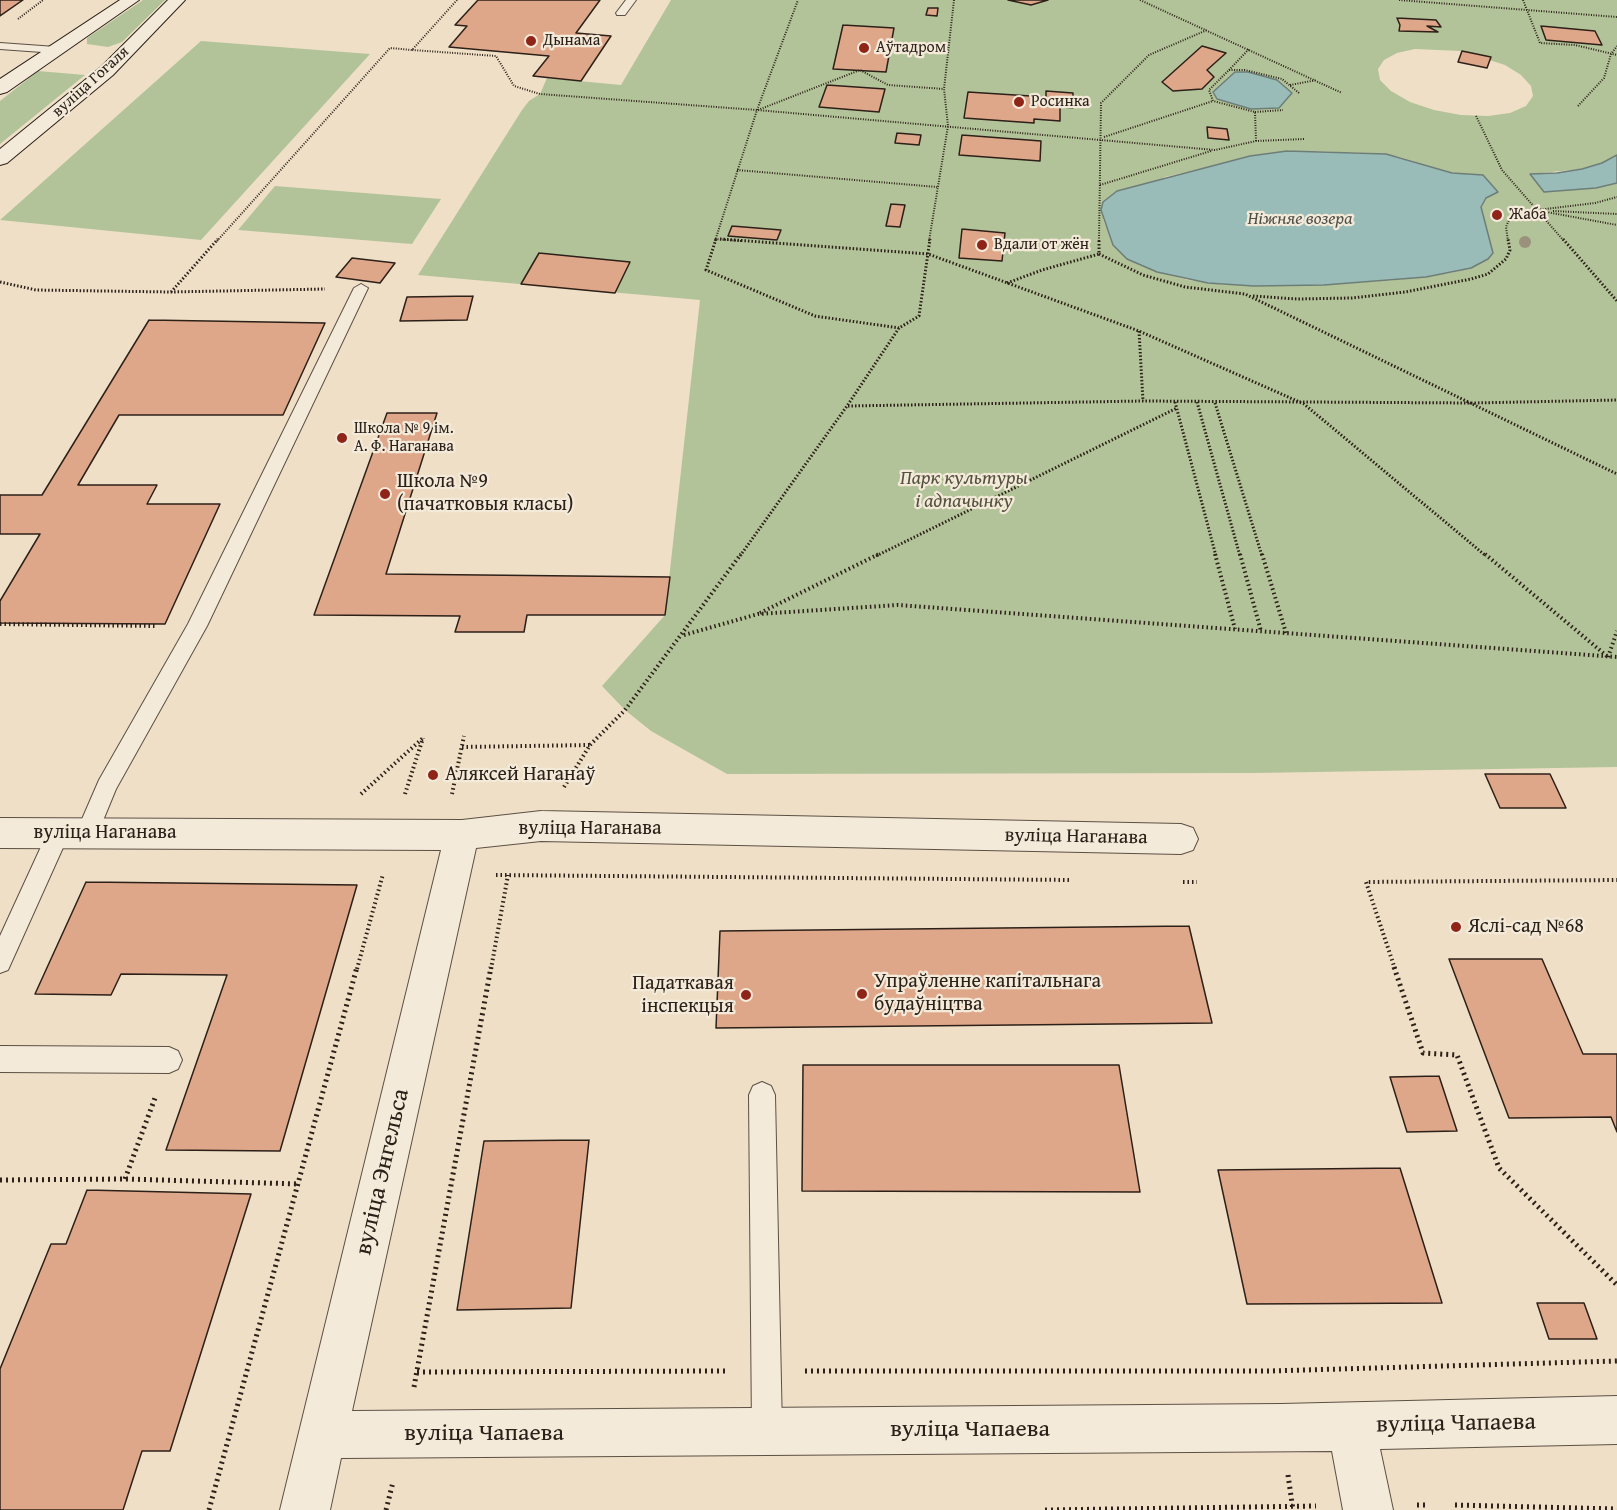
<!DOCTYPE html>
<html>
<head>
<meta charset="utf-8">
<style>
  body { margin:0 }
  canvas { display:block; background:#eedfc6 }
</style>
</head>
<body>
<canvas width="1617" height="1510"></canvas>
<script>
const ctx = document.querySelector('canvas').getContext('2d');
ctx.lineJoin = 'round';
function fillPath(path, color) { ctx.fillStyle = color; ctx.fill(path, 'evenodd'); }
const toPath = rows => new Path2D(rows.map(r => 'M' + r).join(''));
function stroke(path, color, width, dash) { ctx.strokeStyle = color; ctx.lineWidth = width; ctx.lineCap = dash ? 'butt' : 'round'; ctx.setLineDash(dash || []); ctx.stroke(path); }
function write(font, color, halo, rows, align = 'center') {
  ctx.font = font + ' "Gentium Book Plus",serif'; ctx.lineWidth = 4.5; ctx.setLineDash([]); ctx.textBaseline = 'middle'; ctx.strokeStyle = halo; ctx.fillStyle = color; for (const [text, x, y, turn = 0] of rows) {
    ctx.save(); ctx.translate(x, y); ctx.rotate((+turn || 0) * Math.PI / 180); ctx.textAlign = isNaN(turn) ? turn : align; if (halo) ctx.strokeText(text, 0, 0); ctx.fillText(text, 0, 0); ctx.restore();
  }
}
fillPath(toPath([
  [143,0,165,0,122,42,108,47,87,44,87,38],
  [671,0,1617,0,1617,155,1602,163,1582,169,1530,174,1545,192,1596,188,1617,183,1617,767,1255,773,727,774,651,731,625,710,602,686,665,615,700,300,418,275,522,110,529,101,540,94,547,78,621,85],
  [1415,49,1461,51,1505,65,1521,75,1531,86,1533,96,1526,106,1510,113,1488,116,1461,115,1434,110,1410,102,1391,91,1380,80,1378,69,1384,60,1397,53],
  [1306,151,1372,153,1400,157,1452,173,1483,175,1498,192,1486,198,1481,206,1481,212,1487,228,1471,268,1450,273,1396,280,1324,285,1227,285,1188,280,1157,272,1127,259,1113,245,1103,219,1165,177,1267,153],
  [201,41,370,54,201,240,0,220],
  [38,71,85,75,0,144,0,101],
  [275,186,441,199,412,244,238,230]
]), '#b3c399');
const water = toPath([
  [1235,72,1248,72,1277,80,1292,93,1279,108,1251,109,1217,99,1213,92,1235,72],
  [1287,151,1386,154,1452,173,1483,175,1498,192,1486,198,1481,207,1493,253,1488,259,1471,268,1426,277,1324,285,1254,286,1208,283,1157,272,1127,259,1113,245,1101,210,1103,202,1117,191,1250,156,1287,151],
  [1617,155,1617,183,1596,188,1544,192,1530,174,1557,173,1582,169,1602,163,1617,155]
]);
fillPath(water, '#99bcb8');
stroke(water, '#6d7e78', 1.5);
const building = toPath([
  [0,0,23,0,0,16,0,0],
  [478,0,600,0,576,33,611,36,581,81,533,76,549,56,449,47,467,26,455,25,478,0],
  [1008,0,1048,0,1031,5,1008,0],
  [928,8,938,8,937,16,926,15,928,8],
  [1397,18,1436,20,1441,27,1427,26,1438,32,1399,31,1400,25,1397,18],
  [843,25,894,28,886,72,833,69,843,25],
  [1541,26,1595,31,1602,45,1546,40,1541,26],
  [1202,46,1226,53,1207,70,1214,77,1202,89,1173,91,1162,82,1202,46],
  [1462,51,1491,57,1487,68,1458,62,1462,51],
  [827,85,885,89,879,112,819,107,827,85],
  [1046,91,1073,93,1073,108,1060,107,1060,121,1034,119,1034,123,964,118,968,92,1046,97,1046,91],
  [1207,127,1227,129,1229,140,1208,138,1207,127],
  [897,133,921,135,919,145,895,143,897,133],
  [962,135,1041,141,1040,161,959,155,962,135],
  [891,204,905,205,900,227,886,226,891,204],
  [732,226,781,230,777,240,728,236,732,226],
  [962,229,1005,233,1002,261,959,258,962,229],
  [539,253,630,262,615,293,521,284,539,253],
  [352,258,395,263,380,283,336,277,352,258],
  [473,296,467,320,400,321,407,297,473,296],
  [149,320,325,323,283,415,119,415,78,485,157,485,147,504,220,504,165,624,0,623,0,601,40,534,0,534,0,495,42,495,149,320],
  [387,413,437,413,386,574,670,577,665,615,527,615,524,632,455,632,460,616,314,615,387,413],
  [1485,774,1550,774,1566,808,1500,808,1485,774],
  [86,882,357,885,280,1151,166,1150,227,975,121,974,111,995,35,994,86,882],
  [1189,926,1212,1023,716,1028,720,931,1189,926],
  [1449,959,1542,959,1583,1054,1617,1054,1617,1132,1611,1117,1509,1118,1449,959],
  [803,1065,1119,1065,1140,1192,802,1191,803,1065],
  [1439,1076,1457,1131,1407,1132,1390,1077,1439,1076],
  [589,1140,571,1308,457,1310,484,1141,589,1140],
  [1400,1168,1442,1303,1247,1304,1218,1170,1400,1168],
  [87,1190,251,1194,170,1451,142,1451,123,1510,0,1510,0,1369,51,1244,66,1244,87,1190],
  [1537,1303,1584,1303,1597,1339,1549,1339,1537,1303]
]);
fillPath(building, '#dfa78a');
stroke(building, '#2c2018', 1.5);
const service = toPath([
  [626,0,636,0,625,15,617,15,616,13,626,0],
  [0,43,56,47,62,50,56,53,0,49,0,43],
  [361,284,368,288,207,626,116,789,95,840,87,843,79,840,76,833,99,780,188,624,354,288,361,284],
  [59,822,67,825,70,832,8,970,0,973,0,936,51,825,59,822],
  [0,1046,169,1047,178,1051,182,1060,178,1069,169,1073,0,1072,0,1046],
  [762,1082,771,1086,775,1095,782,1431,778,1442,767,1446,756,1442,752,1431,749,1095,753,1086,762,1082]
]);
const minor = toPath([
  [541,811,1181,824,1193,828,1198,839,1193,850,1181,854,541,841,476,848,352,1411,1281,1404,1617,1396,1617,1444,1380,1449,1393,1510,1343,1510,1332,1451,341,1458,330,1510,280,1510,441,850,0,848,0,818,462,820,541,811]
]);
const secondary = toPath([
  [120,0,139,0,7,92,0,94,0,79,120,0],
  [168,0,185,0,113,75,7,163,0,165,0,149,101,67,168,0]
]);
stroke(service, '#5c5044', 2);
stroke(minor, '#5c5044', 2);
stroke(secondary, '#2c2018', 2);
stroke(toPath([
  [457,0,412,50,496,56,514,86,540,94,757,110,1215,150,1256,141,1304,139],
  [1140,0,1342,93],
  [1399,0,1617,17],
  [1523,0,1540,43,1575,45,1617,55],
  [18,19,43,0],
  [1229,70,1249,49],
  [1290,85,1317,80],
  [1578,106,1604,78,1611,54,1617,46],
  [758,110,860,70,888,85,944,89],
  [1255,112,1283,110],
  [1476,116,1502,170,1564,241],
  [1104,137,1213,101],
  [1256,141,1255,112,1213,101,1209,90,1229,70,1245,70,1282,79,1299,93],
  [737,170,937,187],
  [1100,185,1211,151],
  [1541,211,1617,225],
  [1553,211,1617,214],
  [715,239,741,241],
  [217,241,390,48,412,50],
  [715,241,757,110,798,0],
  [929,241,948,126,944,89,954,0],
  [1099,241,1101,103,1149,55,1207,30],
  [1508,241,1506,227,1509,220,1516,216,1537,210,1595,203,1617,197]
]), '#2c2018', 2, [1, 1.5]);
stroke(toPath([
  [716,239,706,270,815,316,899,328],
  [720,239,928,254,1139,331,1304,404,1486,556],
  [1563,239,1617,301],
  [1099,254,1143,275,1185,287,1245,294,1617,474],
  [0,282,36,290,170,292,325,289],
  [1007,283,1042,270,1099,254,1099,239],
  [171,292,218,239],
  [1253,296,1297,299,1352,298,1405,292,1471,279,1488,274,1506,259,1510,250,1508,239],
  [1139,331,1143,401],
  [1175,402,1216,556],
  [1197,402,1240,556],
  [1215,403,1262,556],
  [848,406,1143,401,1473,403,1617,400],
  [740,556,847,406,899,328,919,316,930,239],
  [876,556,1177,408]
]), '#2c2018', 3, [1.5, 2]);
stroke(toPath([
  [1215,554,1235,629],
  [1240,554,1261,631],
  [1262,554,1286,633],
  [1485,554,1608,657],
  [760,613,879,554],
  [0,624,157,626],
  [684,635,758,614,898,605,1617,657],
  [1608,657,1617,631],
  [462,747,590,745],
  [564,787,590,745,625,710,741,554],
  [361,794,423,738],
  [405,794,423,738],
  [452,794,464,736],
  [496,875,1070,880],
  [1183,882,1197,882],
  [357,969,383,874],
  [491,969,508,875],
  [1395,969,1366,882,1617,880]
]), '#2c2018', 4, [1.5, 3]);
stroke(toPath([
  [1394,967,1423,1053,1457,1055,1499,1168,1617,1285],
  [125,1179,155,1098],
  [0,1180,125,1179,300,1184],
  [805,1371,1270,1371,1617,1361],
  [417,1372,725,1371],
  [414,1387,491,967],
  [1288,1475,1293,1510],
  [1417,1505,1428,1505],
  [1455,1505,1617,1509],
  [209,1510,357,967],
  [386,1510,393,1482],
  [1045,1510,1316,1506]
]), '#2c2018', 5, [2, 4]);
fillPath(service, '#f4eada');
fillPath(minor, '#f4eada');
fillPath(secondary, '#f4eada');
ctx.fillStyle = '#99917c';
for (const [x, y] of [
  [1525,242]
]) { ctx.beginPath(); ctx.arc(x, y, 6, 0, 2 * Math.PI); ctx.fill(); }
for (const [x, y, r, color] of [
  [531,41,6,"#8f2418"],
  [864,48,6,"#8f2418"],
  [1019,102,6,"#8f2418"],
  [1497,215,6,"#8f2418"],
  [982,245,6,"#8f2418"],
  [342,438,6,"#8f2418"],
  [385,494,6,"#8f2418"],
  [433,775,6,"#8f2418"],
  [1456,927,6,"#8f2418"],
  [862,994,6,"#8f2418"],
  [746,995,6,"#8f2418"]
]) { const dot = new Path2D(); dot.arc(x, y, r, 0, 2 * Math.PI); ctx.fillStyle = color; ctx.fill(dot); stroke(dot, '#f4eada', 2); }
write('16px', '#2c2018', '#f4eada', [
  ["Дынама",543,41],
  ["Аўтадром",876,48],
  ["Росинка",1031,102],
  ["Жаба",1509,215],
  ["Вдали от жён",994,245],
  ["Школа № 9 ім.",354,429],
  ["А. Ф. Наганава",354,447]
], 'left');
write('16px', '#2c2018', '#f4eada', [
  ["вуліца Гогаля",91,82,-42]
]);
write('italic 18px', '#4d4f48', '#f4eada', [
  ["Ніжняе возера",1300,219]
]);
write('italic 20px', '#54513f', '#f4eada', [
  ["Парк культуры",964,479],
  ["і адпачынку",964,502]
]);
write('20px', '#2c2018', '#f4eada', [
  ["Школа №9",397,482],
  ["(пачатковыя класы)",397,505],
  ["Аляксей Наганаў",445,775],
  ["Яслі-сад №68",1468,927],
  ["Упраўленне капітальнага",874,982],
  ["будаўніцтва",874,1005],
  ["Падаткавая",734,984,"right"],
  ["інспекцыя",734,1007,"right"]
], 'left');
write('20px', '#2c2018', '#f4eada', [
  ["вуліца Наганава",590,829],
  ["вуліца Наганава",105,833],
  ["вуліца Наганава",1076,837,1]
]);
write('24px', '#2c2018', '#f4eada', [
  ["вуліца Энгельса",383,1172,-77],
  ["вуліца Чапаева",1456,1424,-1],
  ["вуліца Чапаева",970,1430],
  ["вуліца Чапаева",484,1434]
]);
</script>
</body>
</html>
